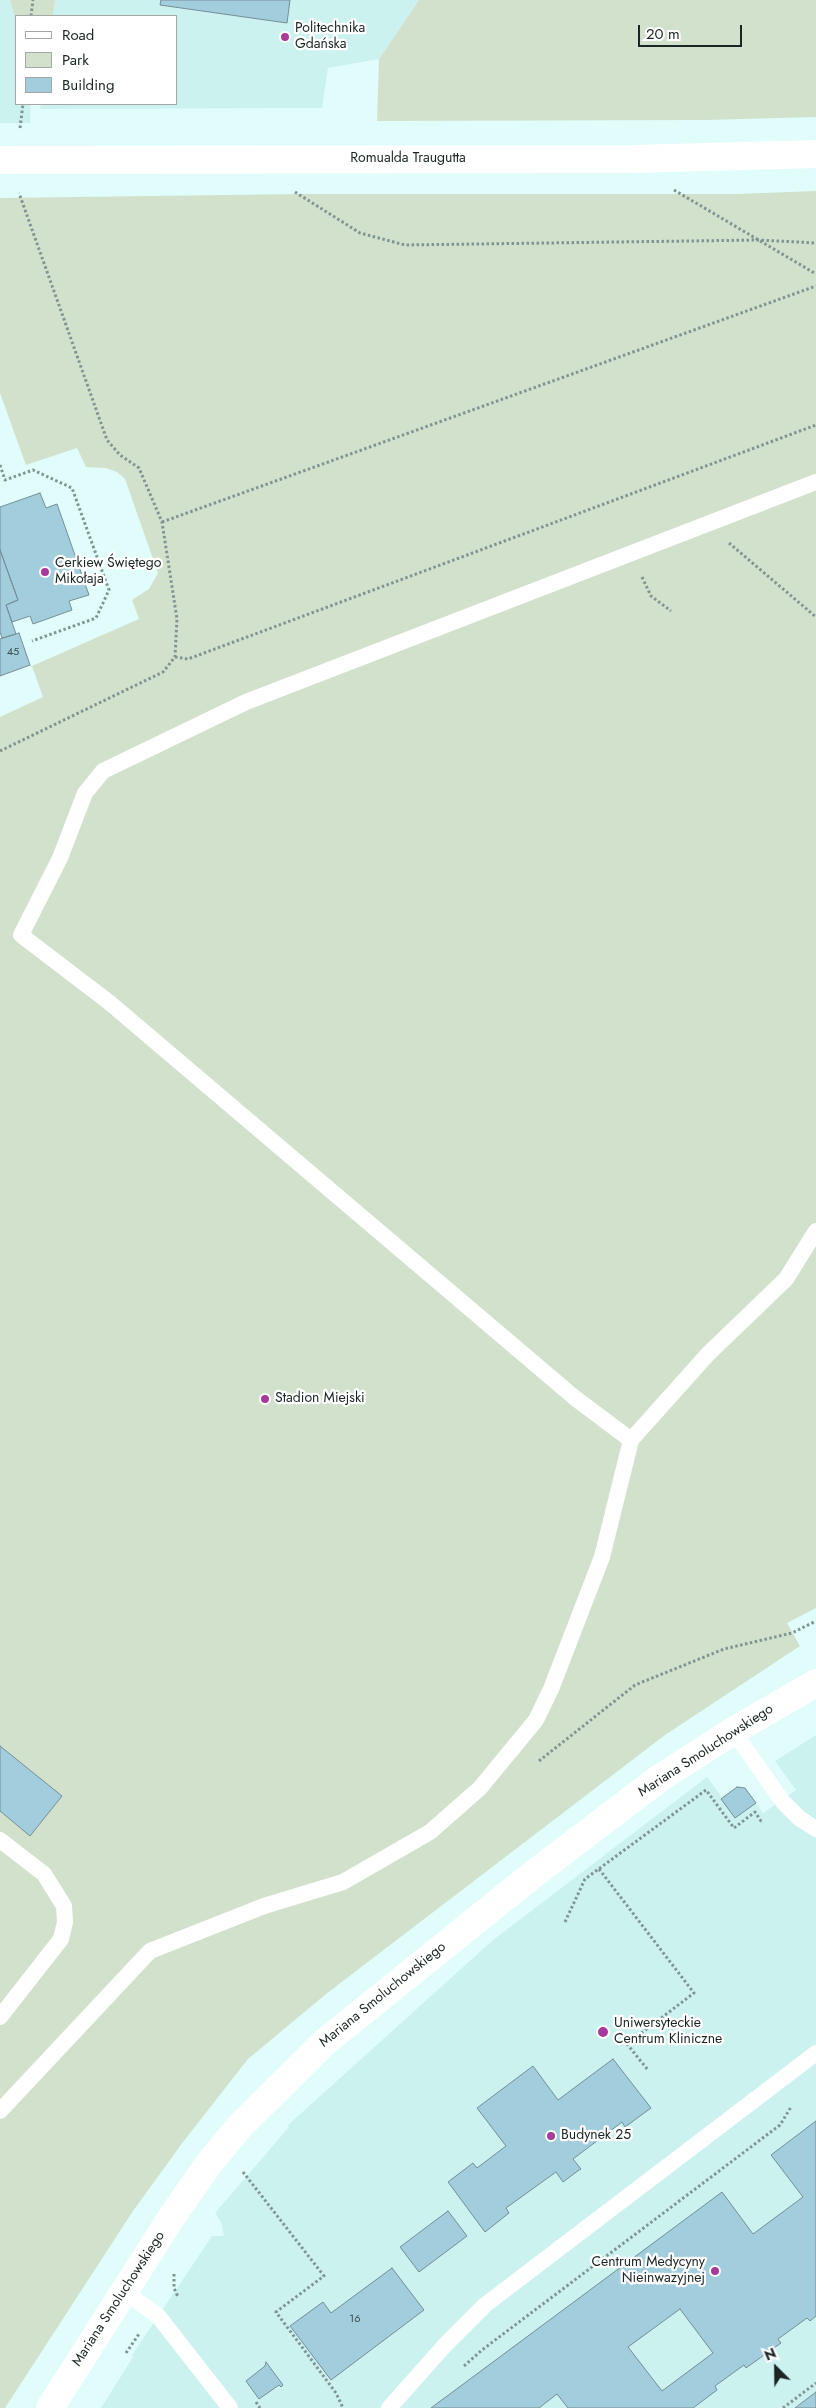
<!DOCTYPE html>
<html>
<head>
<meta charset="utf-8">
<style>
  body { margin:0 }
  #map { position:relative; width:816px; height:2408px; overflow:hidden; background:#e0fdfc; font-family:Jost,sans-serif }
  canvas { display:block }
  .legend { position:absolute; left:15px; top:15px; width:162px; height:90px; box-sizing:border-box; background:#fff; border:1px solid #a3a8a7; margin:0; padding:6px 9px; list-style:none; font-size:15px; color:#1a2524 }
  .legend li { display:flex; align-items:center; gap:10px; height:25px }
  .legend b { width:25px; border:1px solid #a3a8a7 }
  .north { position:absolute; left:751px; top:2343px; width:50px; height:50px; -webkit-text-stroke:4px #fff; paint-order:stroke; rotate:337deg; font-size:14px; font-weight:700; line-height:20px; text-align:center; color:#1a2524 }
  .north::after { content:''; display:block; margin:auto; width:18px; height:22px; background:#1a2524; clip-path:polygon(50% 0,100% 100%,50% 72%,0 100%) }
  .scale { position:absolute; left:638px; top:25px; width:104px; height:22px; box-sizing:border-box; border:2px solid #1a2524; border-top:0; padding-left:6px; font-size:15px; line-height:18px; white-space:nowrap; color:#1a2524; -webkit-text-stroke:4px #fff; paint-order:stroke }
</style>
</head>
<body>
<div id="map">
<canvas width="816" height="2408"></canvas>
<ul class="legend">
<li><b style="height:6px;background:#fff"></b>Road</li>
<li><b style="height:14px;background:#d2e1cc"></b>Park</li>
<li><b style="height:14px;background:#a2cddc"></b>Building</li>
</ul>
<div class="north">N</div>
<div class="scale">20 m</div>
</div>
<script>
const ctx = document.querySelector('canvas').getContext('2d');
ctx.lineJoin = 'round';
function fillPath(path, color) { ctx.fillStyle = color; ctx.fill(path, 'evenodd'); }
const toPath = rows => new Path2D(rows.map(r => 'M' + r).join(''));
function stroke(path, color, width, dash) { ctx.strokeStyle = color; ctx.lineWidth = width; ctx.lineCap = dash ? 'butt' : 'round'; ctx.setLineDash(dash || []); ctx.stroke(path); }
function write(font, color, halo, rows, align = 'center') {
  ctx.font = font + ' Jost,sans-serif'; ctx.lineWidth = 4.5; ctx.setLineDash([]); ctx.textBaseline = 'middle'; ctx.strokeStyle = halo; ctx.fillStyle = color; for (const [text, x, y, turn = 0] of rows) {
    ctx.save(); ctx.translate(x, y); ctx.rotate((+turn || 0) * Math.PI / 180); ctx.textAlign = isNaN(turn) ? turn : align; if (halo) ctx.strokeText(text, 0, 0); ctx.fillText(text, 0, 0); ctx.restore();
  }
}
fillPath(toPath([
  [0,0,10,0,16,21,16,104,31,104,30,123,0,123],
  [55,0,419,0,379,59,328,68,322,108,40,109,41,104,176,104,176,16,53,16],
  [816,1735,816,2408,101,2408,133,2357,132,2355,212,2236,224,2236,221,2222,215,2213,289,2127,288,2125,493,1940,707,1777,722,1797,737,1787,745,1788,763,1813,796,1790,775,1761]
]), '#ccf2f0');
fillPath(toPath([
  [10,0,55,0,53,16,16,16,16,21],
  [419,0,816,0,816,117,706,120,377,121,379,59],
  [816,191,816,1608,787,1623,800,1646,665,1735,326,1994,248,2059,183,2142,133,2211,5,2408,0,2408,0,717,43,697,32,666,139,619,132,600,149,589,158,573,125,479,117,472,106,468,86,467,77,448,26,465,0,393,0,198,300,194,737,194]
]), '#d2e1cc');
const building = toPath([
  [161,0,290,0,287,23,160,5,161,0],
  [40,493,46,508,57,504,89,595,69,601,72,610,33,624,30,616,12,622,6,605,18,600,0,550,0,507,40,493],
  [0,550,18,600,6,605,16,634,2,638,0,632,0,550],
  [19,633,30,665,0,676,0,639,19,633],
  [0,1746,62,1796,30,1836,0,1811,0,1746],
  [737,1787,745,1788,756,1803,735,1818,721,1799,737,1787],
  [613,2059,651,2108,625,2127,622,2122,573,2159,581,2169,579,2170,563,2182,556,2172,506,2208,509,2213,485,2232,448,2182,473,2163,477,2168,506,2146,477,2108,533,2066,558,2100,613,2059],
  [816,2121,816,2316,810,2321,807,2318,778,2339,781,2343,746,2368,744,2365,715,2386,717,2390,693,2408,568,2408,557,2394,539,2408,431,2408,722,2192,753,2234,803,2197,771,2155,816,2121],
  [680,2309,713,2353,662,2391,628,2347,680,2309],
  [448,2211,467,2236,419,2272,400,2247,448,2211],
  [392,2268,424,2310,331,2380,290,2326,323,2302,331,2313,392,2268],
  [266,2362,283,2385,281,2387,279,2385,259,2399,246,2381,265,2366,266,2362],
  [816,2392,816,2408,795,2408,816,2392]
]);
fillPath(building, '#a2cddc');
stroke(building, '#768e96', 1);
stroke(toPath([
  [31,16,33,0],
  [20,128,23,104],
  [674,190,816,274],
  [295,192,360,233,405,245,759,240,816,243],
  [0,465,5,480,33,470,72,488,109,590,96,618,32,641],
  [162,522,816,286],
  [729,543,816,617],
  [642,577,651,596,671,611],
  [175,657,188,659,816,425],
  [0,751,163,672,175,657,177,619,162,522,139,468,120,455,107,440,19,193],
  [539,1761,635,1685,724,1649,792,1633,816,1621],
  [599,1869,694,1993,627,2044,648,2070],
  [565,1922,585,1879,706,1790,734,1828,755,1812,761,1821,764,1821],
  [243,2172,324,2276,276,2312,336,2393,343,2408],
  [174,2274,174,2288,178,2297],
  [126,2353,139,2334],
  [464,2366,482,2350,780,2125,791,2107],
  [256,2402,260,2408],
  [783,2408,816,2383]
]), '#809493', 3, [2.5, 2.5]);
stroke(toPath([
  [631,1440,575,1398,110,1003,21,935,60,858,85,793,103,771,246,702,816,482],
  [733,1731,783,1802,799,1818,816,1829],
  [0,1840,44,1874,64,1906,65,1922,61,1939,0,2017],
  [0,2111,150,1951,264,1906,343,1882,430,1832,480,1788,536,1720,551,1689,602,1557,631,1440,708,1354,786,1279,816,1231],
  [124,2291,159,2317,230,2408],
  [389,2408,446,2344,485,2305,816,2053]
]), '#fff', 16);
stroke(toPath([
  [0,160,633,159,816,154]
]), '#fff', 28);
stroke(toPath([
  [50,2408,171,2218,210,2162,240,2126,325,2042,531,1876,660,1778,733,1731,816,1683]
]), '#fff', 28);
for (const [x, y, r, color] of [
  [285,37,5,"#a73a9a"],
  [45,572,5,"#a73a9a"],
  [265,1399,5,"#a73a9a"],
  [603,2032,6,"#a73a9a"],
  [551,2136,5,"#a73a9a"],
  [715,2271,5,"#a73a9a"]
]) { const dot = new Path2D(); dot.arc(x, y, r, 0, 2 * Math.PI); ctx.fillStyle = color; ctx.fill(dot); stroke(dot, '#fff', 2); }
write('11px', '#3c4f52', null, [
  ["45",13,652],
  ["16",355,2319]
]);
write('14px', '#1a2524', '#fff', [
  ["Politechnika",295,29],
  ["Gdańska",295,45],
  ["Cerkiew Świętego",55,564],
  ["Mikołaja",55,580],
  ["Stadion Miejski",275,1399],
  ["Uniwersyteckie",614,2024],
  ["Centrum Kliniczne",614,2040],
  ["Budynek 25",561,2136],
  ["Centrum Medycyny",705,2263,"right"],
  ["Nieinwazyjnej",705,2279,"right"]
], 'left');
write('14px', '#1a2524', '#fff', [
  ["Romualda Traugutta",408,159],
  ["Mariana Smoluchowskiego",706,1751,-33],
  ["Mariana Smoluchowskiego",383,1995,-39],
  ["Mariana Smoluchowskiego",119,2299,-57]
]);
</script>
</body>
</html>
